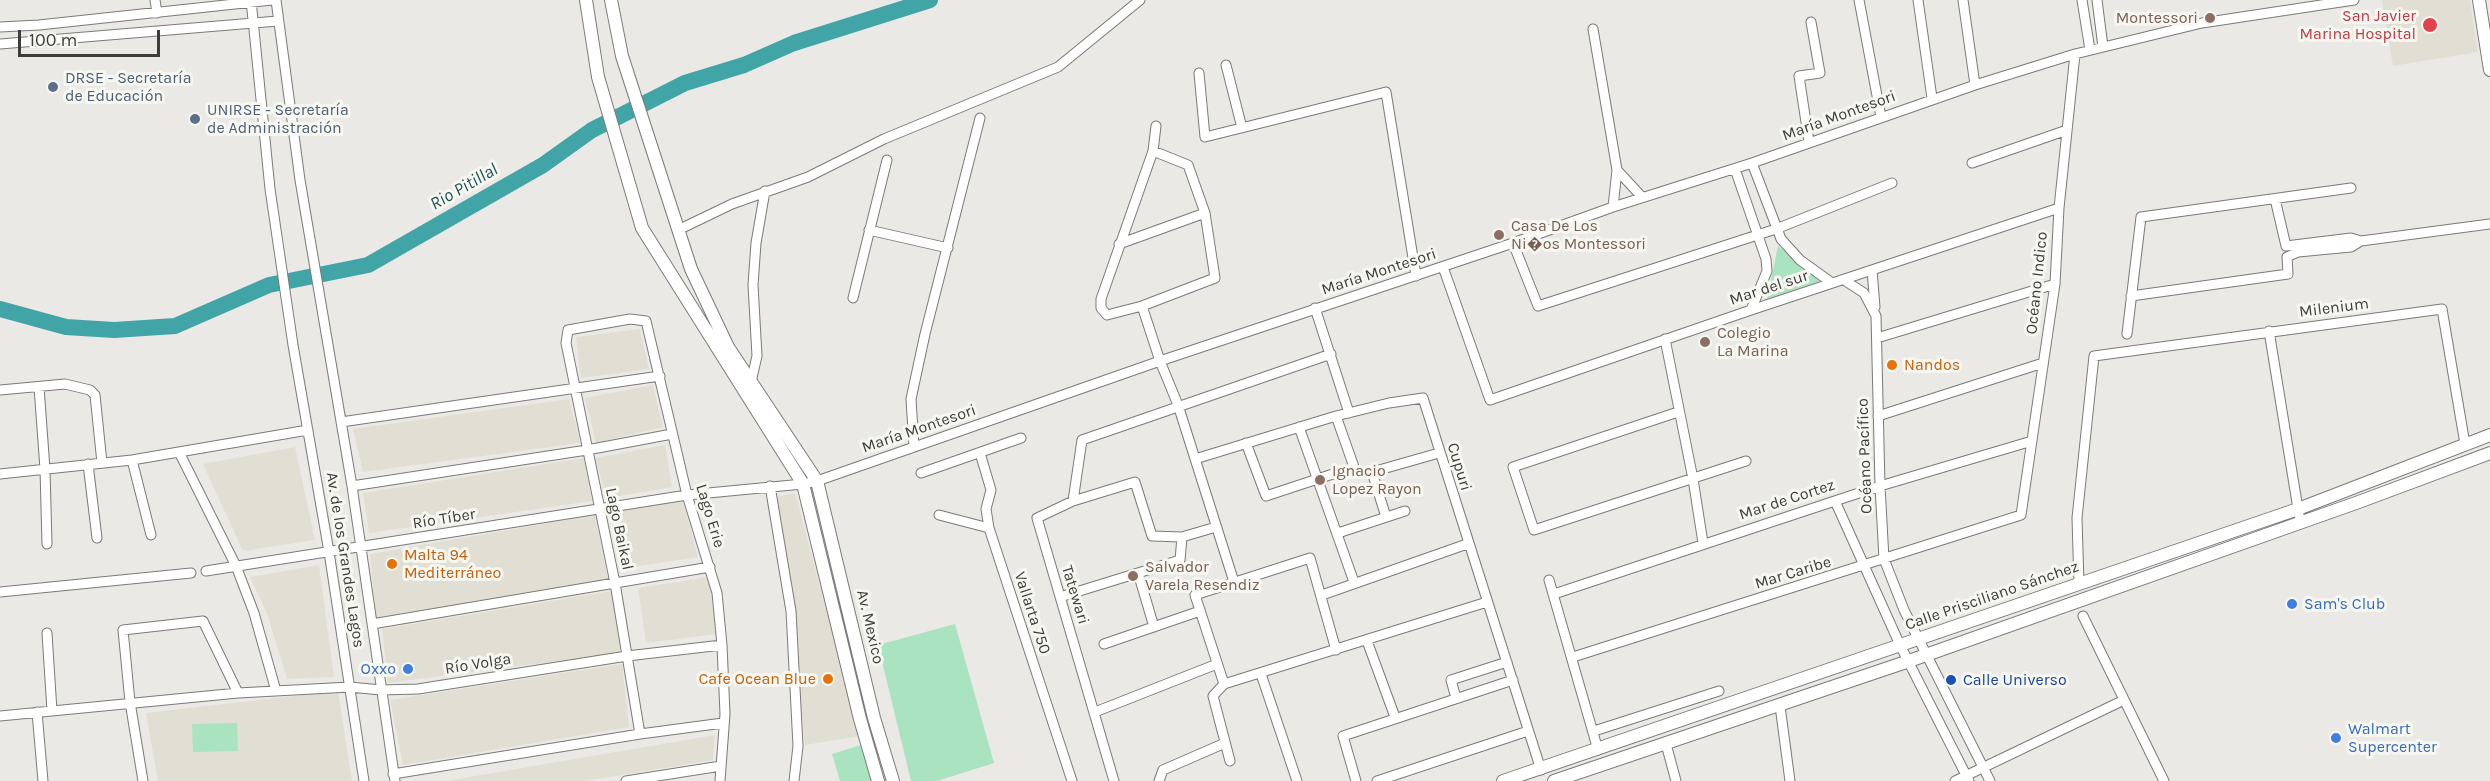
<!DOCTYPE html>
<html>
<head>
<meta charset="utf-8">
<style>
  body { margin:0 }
  #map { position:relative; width:2490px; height:781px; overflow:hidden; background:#eae9e5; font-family:Karla,sans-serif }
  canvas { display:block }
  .scale { position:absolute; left:18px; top:30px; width:142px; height:27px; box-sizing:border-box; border:3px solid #3d3d3b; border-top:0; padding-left:8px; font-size:18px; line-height:21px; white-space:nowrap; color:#3d3d3b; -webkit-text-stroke:4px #f7f7f2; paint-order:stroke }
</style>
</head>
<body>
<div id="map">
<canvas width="2490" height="781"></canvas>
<div class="scale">100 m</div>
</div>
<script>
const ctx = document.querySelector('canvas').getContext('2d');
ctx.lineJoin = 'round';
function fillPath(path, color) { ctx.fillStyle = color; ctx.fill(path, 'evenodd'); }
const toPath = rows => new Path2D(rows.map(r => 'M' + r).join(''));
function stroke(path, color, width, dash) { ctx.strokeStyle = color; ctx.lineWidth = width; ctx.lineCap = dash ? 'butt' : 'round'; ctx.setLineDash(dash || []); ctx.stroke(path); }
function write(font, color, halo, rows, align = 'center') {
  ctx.font = font + ' Karla,sans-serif'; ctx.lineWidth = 6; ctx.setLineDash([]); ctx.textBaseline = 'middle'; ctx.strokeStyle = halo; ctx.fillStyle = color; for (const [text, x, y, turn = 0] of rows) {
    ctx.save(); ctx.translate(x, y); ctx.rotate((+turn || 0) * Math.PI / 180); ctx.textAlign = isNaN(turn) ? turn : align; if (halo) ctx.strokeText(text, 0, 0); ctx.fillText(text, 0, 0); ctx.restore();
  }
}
fillPath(toPath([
  [2382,0,2470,0,2478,52,2393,66],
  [640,329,649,369,581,378,576,337],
  [653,385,663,427,596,443,585,398],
  [569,399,580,443,363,472,353,429],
  [665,445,672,487,607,498,595,458],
  [295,447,315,540,243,551,203,464],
  [584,458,592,501,369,533,363,493],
  [795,493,860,736,805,745,776,497],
  [683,501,698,557,627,568,617,511],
  [595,515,608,579,376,618,370,554],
  [319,565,334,677,287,679,268,616,250,577],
  [709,577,716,634,646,643,638,588],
  [612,591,620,653,388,683,382,629],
  [622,664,629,727,403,765,390,700],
  [338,691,352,781,158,781,146,713],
  [715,735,713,760,585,781,446,781]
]), '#e1dfd4');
fillPath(toPath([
  [1778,246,1806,269,1820,281,1767,299],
  [955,624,994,763,937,781,911,781,878,645],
  [237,723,238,751,193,752,192,724],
  [864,744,875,781,840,781,832,754]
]), '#aae3c0');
stroke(toPath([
  [0,309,66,327,114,330,175,326,269,285,368,265,543,165,592,130,685,83,744,65,794,43,930,0]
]), '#41a4a7', 16);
const minor = toPath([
  [155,0,157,13],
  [251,0,270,189,293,345,329,552,364,781],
  [276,0,300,180,352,486,395,781],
  [1859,0,1881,117],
  [1918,0,1932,98],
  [1963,0,1975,85],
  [2082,0,2090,50],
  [2097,0,2103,47],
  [0,27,39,25,272,0],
  [1593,29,1617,170,1613,207],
  [0,44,278,21],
  [1226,65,1242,128],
  [1199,73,1205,137,1386,92,1416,276],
  [1809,142,1799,76,1820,73,1811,22],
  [1153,151,1188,165,1205,213,1215,278,1142,306,1107,315,1101,308,1101,299,1153,151,1156,126],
  [1752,163,1781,239,1800,260,1832,283],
  [1972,163,2067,130],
  [1735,169,1766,259,1767,271,1751,310],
  [1617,170,1642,197],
  [2275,199,2286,246,2351,238,2361,241,2490,224],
  [678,230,732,204,808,177,884,139,1058,67,1140,0],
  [869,230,948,248],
  [1513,243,1538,306,1776,229,1892,183],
  [1119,244,1205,213],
  [1443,267,1490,400,1751,310,2059,208],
  [1872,270,1875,307],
  [1844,280,1864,293,1876,316,1880,486,1884,559,1904,610,1990,781],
  [2131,296,2288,274,2287,257,2298,252,2351,247,2361,241],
  [853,298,887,160],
  [1142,306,1160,361,1178,405,1234,582],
  [1315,308,1349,413],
  [2269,331,2299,515],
  [2127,334,2141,217,2351,188],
  [1877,338,2055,284],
  [1665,339,1693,479,1703,543],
  [751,382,757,356,753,285,756,243,765,191],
  [39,387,45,469,47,544],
  [0,390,65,384,90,390,95,395,102,463],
  [1678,412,1513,467,1534,530,1746,461],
  [1878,416,2043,363],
  [341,422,660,376],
  [1299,427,1354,582],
  [1246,443,1266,496,1354,467,1336,416],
  [914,447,911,399,925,334,980,118],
  [179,452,236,566,254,613,276,691],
  [980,453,991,490,986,509,989,528,1072,781],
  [1195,459,1336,416,1389,403,1423,398,1541,770],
  [132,460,151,535],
  [88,464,97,538],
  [921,473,1021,438],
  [0,474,132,460,308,430],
  [352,486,587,450,672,434],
  [770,486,791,611,798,746,794,781],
  [1073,501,1082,440,1331,354],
  [1835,501,1900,645,1969,781],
  [939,515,989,528],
  [1386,517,1372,472,1439,453],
  [1338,533,1405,511],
  [206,571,687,495,803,484,817,481,1160,361,1513,243,1613,207,1752,163,1975,85,2075,54,2202,23,2354,0],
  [1138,573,1154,627],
  [1549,580,1598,750],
  [2079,584,2077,518,2094,356,2442,309,2465,444],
  [0,592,191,573],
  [1554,594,1880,486,2032,441],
  [1322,595,1467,544],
  [1060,597,1180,560,1182,537,1216,527],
  [2083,616,2164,781],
  [372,624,710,567],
  [47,633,52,711],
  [1367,641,1395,717],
  [1104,644,1200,611],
  [1573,657,2021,515,2055,284,2059,208,2075,54],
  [1261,674,1297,781],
  [1224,684,1195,595,1310,558,1336,650],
  [1224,684,1487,602],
  [1224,684,1213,696,1230,761],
  [1456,698,1451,680,1507,662],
  [1780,706,1790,781],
  [37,712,43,781],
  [1095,712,1217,664],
  [0,716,238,693,350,687,381,690,418,689,627,656,722,645],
  [1594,731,1719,691],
  [640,734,615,583,566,343,568,330,630,319,646,321,687,495,717,593,722,645,725,714,720,781],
  [1666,744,1676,781],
  [393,774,640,734,723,723],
  [143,781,130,702,123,630,203,621,238,693],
  [626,781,721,766],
  [1114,781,1037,518,1073,501,1135,482,1152,536,1182,537],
  [1159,781,1163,770,1225,743],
  [1356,781,1343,736,1513,680],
  [1377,781,1528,731],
  [1955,781,2124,700]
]);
const major = toPath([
  [586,0,598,77,642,228,803,484,860,719,878,781],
  [611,0,622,56,691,269,728,347,817,481,874,718,893,781],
  [2479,0,2490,70],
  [1503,781,2298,509,2490,435],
  [1554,781,1909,661,2356,503,2490,453]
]);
stroke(minor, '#7b7a76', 11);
stroke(major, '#7b7a76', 14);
stroke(minor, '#fff', 9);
stroke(major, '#fff', 12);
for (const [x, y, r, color] of [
  [2210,18,6,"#8d6e63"],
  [2430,25,8,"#e0444e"],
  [53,87,6,"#5c6f8a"],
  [195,119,6,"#5c6f8a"],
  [1499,235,6,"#8d6e63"],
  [1705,342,6,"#8d6e63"],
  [1892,365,6,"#e8710a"],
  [1320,480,6,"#8d6e63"],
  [392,564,6,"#e8710a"],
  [1133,576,6,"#8d6e63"],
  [2292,604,6,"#3f7fe0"],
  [408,669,6,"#3f7fe0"],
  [828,679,6,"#e8710a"],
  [1951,680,6,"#1a4fb4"],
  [2336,738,6,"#3f7fe0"]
]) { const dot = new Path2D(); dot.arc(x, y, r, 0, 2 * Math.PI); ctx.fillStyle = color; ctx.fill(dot); stroke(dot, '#f7f7f2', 2); }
write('16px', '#be3a42', '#f7f7f2', [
  ["San Javier",2416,16],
  ["Marina Hospital",2416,34]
], 'right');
write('16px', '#785e54', '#f7f7f2', [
  ["Montessori",2198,18,"right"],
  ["Casa De Los",1511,226],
  ["Ni�os Montessori",1511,244],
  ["Colegio",1717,333],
  ["La Marina",1717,351],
  ["Ignacio",1332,471],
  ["Lopez Rayon",1332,489],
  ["Salvador",1145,567],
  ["Varela Resendiz",1145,585]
], 'left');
write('16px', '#4e5e75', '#f7f7f2', [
  ["DRSE - Secretaría",65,78],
  ["de Educación",65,96],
  ["UNIRSE - Secretaría",207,110],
  ["de Administración",207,128]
], 'left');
write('16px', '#3d3d3b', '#f7f7f2', [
  ["María Montesori",1839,116,-20],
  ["María Montesori",1379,272,-18],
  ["Océano Indico",2037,283,-84],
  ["Mar del sur",1769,288,-18],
  ["Milenium",2334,308,-7],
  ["María Montesori",919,429,-19],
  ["Océano Pacífico",1865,456,-92],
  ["Cupuri",1459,467,73],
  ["Mar de Cortez",1787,500,-18],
  ["Lago Erie",710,516,73],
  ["Río Tíber",444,519,-9],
  ["Lago Baikal",619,529,78],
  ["Av. de los Grandes Lagos",345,560,81],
  ["Mar Caribe",1793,573,-17],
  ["Tatewari",1075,595,73],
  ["Calle Prisciliano Sánchez",1992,596,-19],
  ["Vallarta 750",1032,613,72],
  ["Av. Mexico",870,627,77],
  ["Río Volga",478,664,-9]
]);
write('16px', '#c56008', '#f7f7f2', [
  ["Nandos",1904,365],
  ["Malta 94",404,555],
  ["Mediterráneo",404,573],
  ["Cafe Ocean Blue",816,679,"right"]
], 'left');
write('16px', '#366cbe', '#f7f7f2', [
  ["Sam's Club",2304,604],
  ["Oxxo",396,669,"right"],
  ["Walmart",2348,729],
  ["Supercenter",2348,747]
], 'left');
write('16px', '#164399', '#f7f7f2', [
  ["Calle Universo",1963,680]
], 'left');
write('italic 18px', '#1a5355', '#f7f7f2', [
  ["Rio Pitillal",464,187,-30]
]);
</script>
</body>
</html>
